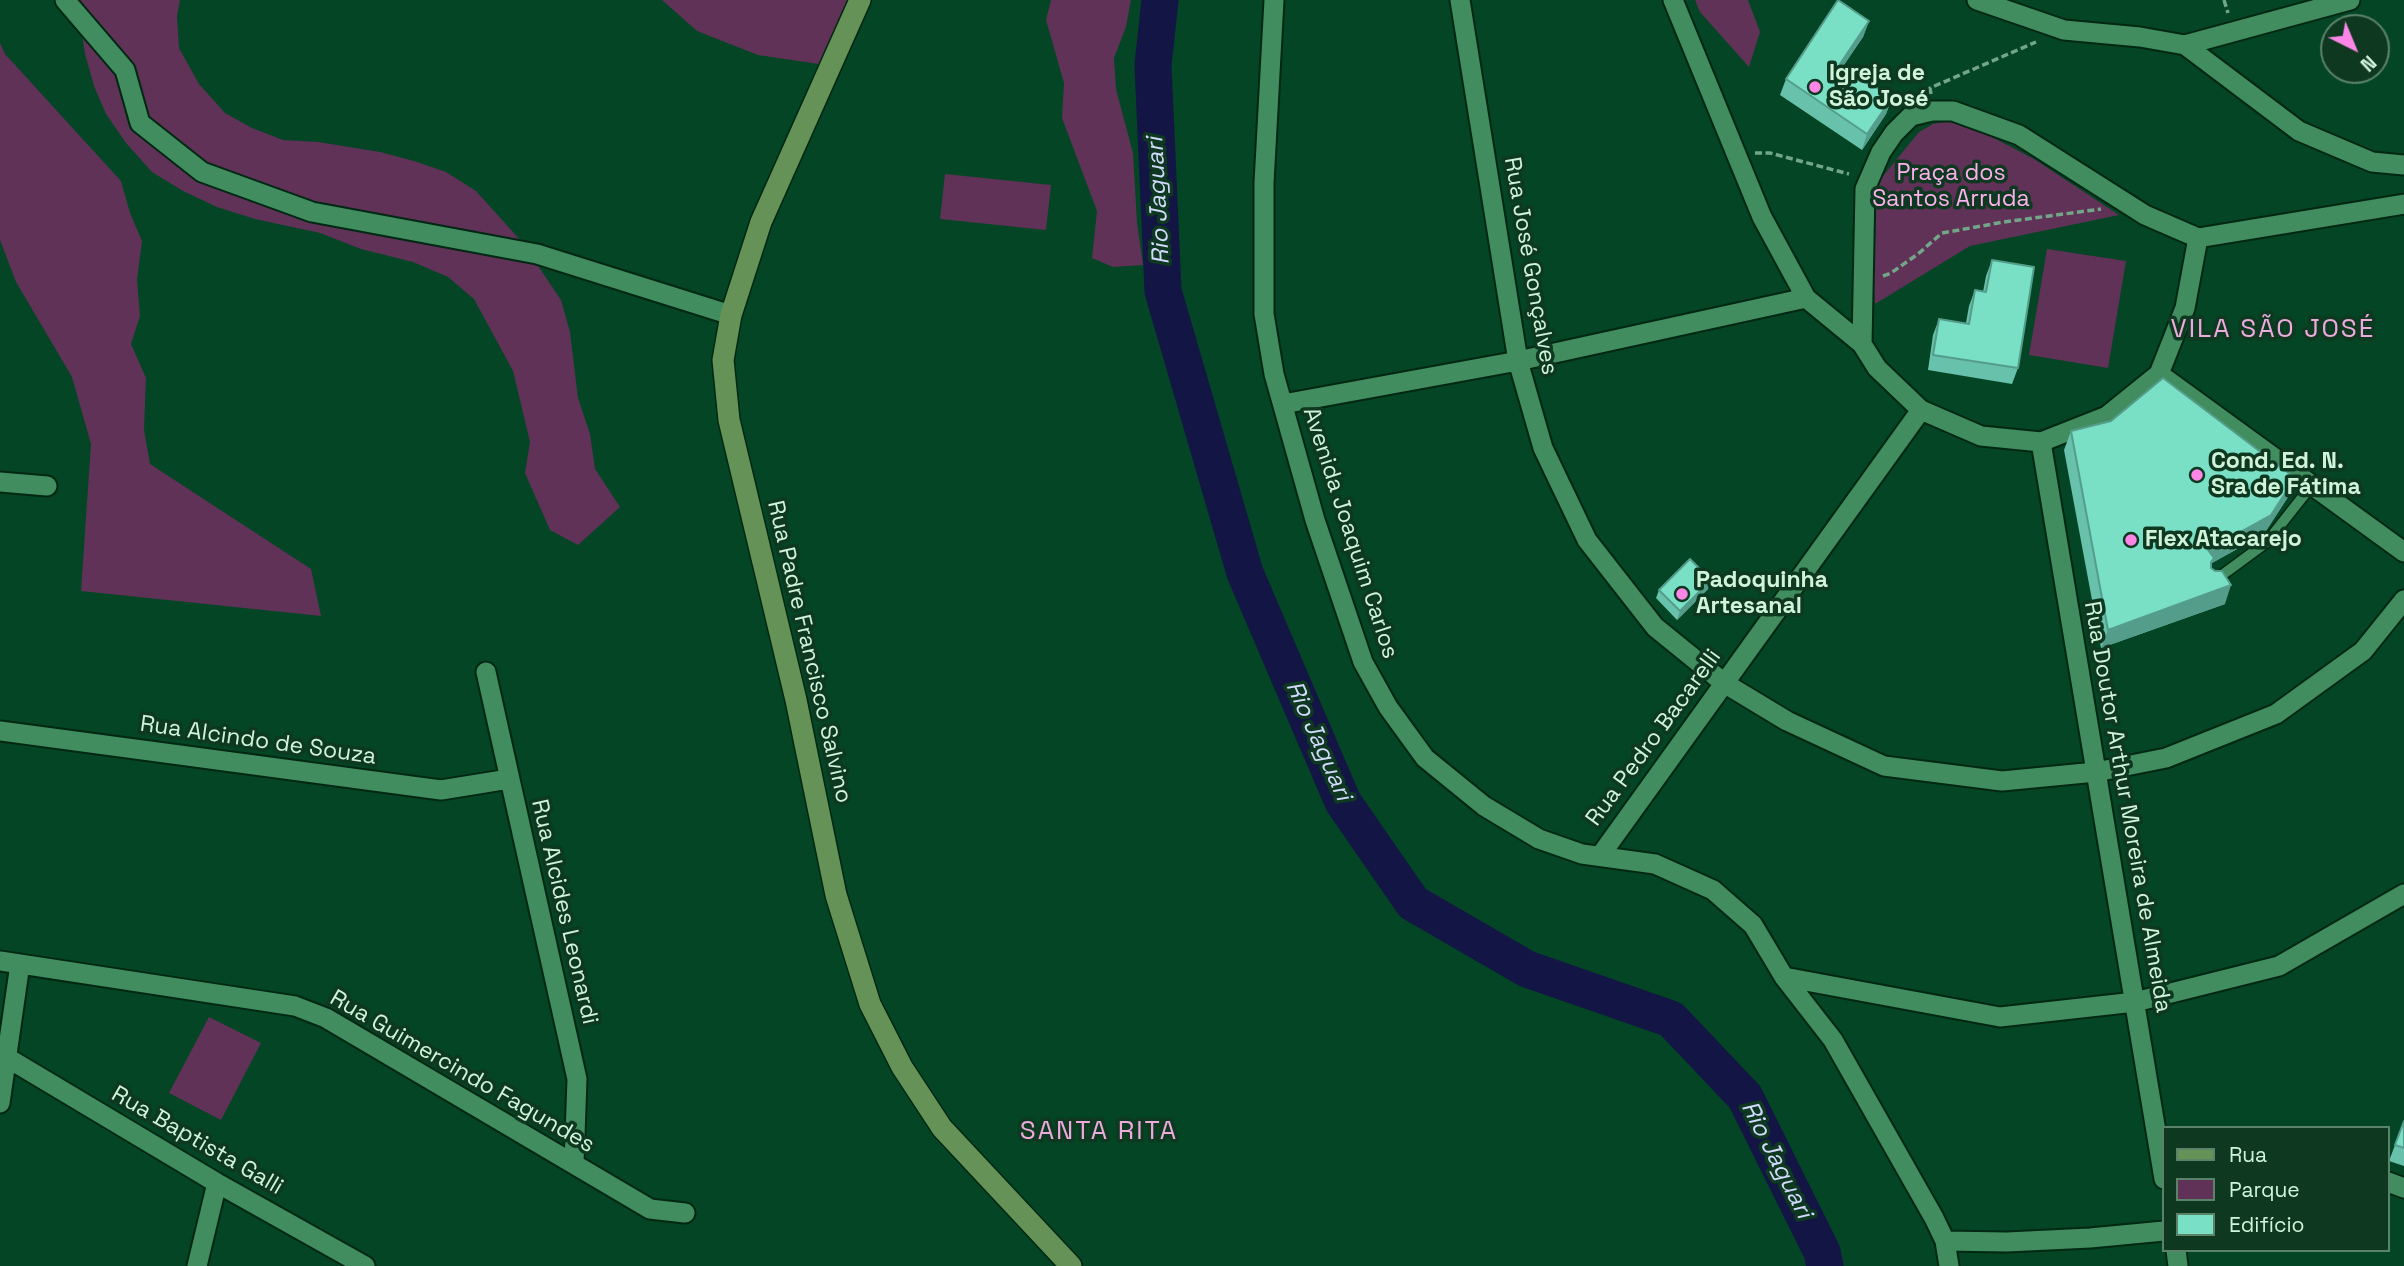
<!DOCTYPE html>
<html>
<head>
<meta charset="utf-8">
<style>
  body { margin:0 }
  #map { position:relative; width:2404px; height:1266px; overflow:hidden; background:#034525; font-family:"Space Grotesk",sans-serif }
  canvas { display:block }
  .legend { position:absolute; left:2162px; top:1126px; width:228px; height:126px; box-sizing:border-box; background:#0e3820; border:2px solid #5b836a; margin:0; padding:9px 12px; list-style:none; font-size:21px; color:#cff4da }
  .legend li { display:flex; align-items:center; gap:14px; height:35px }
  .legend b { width:35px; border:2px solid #5b836a }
  .north { position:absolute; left:2320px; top:14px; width:70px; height:70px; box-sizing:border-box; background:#0e3820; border:2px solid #5b836a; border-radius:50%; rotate:137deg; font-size:19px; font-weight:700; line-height:28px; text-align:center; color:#cff4da }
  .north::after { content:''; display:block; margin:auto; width:24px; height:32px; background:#fb86e5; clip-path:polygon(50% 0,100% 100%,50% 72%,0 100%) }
</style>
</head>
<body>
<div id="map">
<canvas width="2404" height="1266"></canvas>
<ul class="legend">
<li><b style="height:9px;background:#659357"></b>Rua</li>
<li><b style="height:19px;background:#603257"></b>Parque</li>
<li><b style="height:19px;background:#79e0c6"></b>Edifício</li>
</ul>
<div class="north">N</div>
</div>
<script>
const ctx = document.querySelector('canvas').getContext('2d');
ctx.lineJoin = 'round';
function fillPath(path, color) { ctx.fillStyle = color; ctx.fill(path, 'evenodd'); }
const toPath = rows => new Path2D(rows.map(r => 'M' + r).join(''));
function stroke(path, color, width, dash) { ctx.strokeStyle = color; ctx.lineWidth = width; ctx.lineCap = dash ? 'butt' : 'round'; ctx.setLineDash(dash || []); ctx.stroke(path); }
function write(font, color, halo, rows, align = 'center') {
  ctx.font = font + ' "Space Grotesk",sans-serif'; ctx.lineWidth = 7; ctx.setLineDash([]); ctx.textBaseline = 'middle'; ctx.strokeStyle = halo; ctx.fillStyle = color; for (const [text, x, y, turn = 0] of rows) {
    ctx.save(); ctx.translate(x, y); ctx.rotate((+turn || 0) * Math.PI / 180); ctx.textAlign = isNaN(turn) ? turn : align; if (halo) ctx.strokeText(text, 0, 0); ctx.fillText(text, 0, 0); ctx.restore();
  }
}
fillPath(toPath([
  [80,0,180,0,177,16,179,48,199,84,225,113,252,128,283,140,318,142,380,152,414,161,446,172,476,191,522,242,561,300,570,332,578,398,590,434,595,469,620,507,578,545,550,530,525,473,530,442,513,371,474,299,448,277,413,262,361,249,320,233,255,219,217,207,183,191,152,172,126,143,106,114,94,86,85,54,80,19],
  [662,0,871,0,832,66,758,55,697,31],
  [1051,0,1131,0,1126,27,1114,58,1116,89,1133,153,1137,223,1143,265,1113,267,1092,258,1097,211,1062,118,1064,83,1046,20],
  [1695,0,1748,0,1760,32,1749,67,1700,12],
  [0,43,5,54,121,181,130,213,142,241,137,280,140,316,131,344,146,378,144,430,150,464,311,569,321,616,81,591,91,444,72,377,16,282,0,240],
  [1948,121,1988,135,2034,159,2119,215,1970,246,1875,304,1872,257,1874,187,1919,132,1933,124],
  [945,174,1051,185,1046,230,940,219],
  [2047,249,2126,261,2108,368,2029,355],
  [209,1017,261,1043,221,1120,169,1093]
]), '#603257');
stroke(toPath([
  [1160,0,1153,65,1163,291,1245,573,1343,802,1413,903,1527,969,1671,1019,1745,1097,1822,1252,1825,1266]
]), '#131544', 37);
const lane = toPath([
  [2214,581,2267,542,2312,485]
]);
const street = toPath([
  [65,0,125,70,140,123,202,172,312,212,537,254,731,315],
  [1274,0,1264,183,1264,314,1274,374,1315,520,1363,662,1388,707,1425,758,1484,806,1539,839,1582,854,1655,864,1713,890,1753,925,1784,977,1833,1040,1934,1218,1945,1241,1949,1266],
  [1460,0,1518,361,1543,448,1587,540,1655,627,1724,683,1787,721,1884,766,2002,781,2096,772,2166,758,2276,714,2363,651,2404,600],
  [1673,0,1762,217,1806,298,1862,344,1877,368,1921,410,1981,436,2041,442,2107,416,2159,374,2185,308,2198,238],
  [1977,0,2064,30,2140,37,2185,45,2350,0],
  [2185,45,2299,131,2372,162,2404,165],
  [2198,238,2404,204],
  [1862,344,1865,189,1881,152,1894,133,1911,116,1932,111,1953,111,2019,135,2145,215,2198,238],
  [2159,374,2404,552],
  [1283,404,1518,361,1806,298],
  [2041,442,2164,1179],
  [0,482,47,486],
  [486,672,577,1079,574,1164],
  [0,731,441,790,509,779],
  [1600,856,1921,410],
  [0,961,295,1006,326,1018,650,1209,685,1213],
  [1784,977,2000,1017,2135,1002,2279,966,2404,894],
  [6,1057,217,1183,365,1266],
  [0,1103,20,964],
  [2388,1182,2404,1188],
  [1945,1241,2007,1242,2090,1238,2164,1231],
  [2176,1250,2178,1266],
  [197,1266,217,1183]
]);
const secondary = toPath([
  [860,0,761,222,731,315,723,360,729,420,796,700,836,895,870,1004,902,1067,942,1128,1071,1266]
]);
stroke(lane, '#002812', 13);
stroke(street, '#002812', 23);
stroke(secondary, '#002812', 24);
stroke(toPath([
  [2224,0,2228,13],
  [1931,94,1930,88,2036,42],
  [1755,153,1770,153,1849,174],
  [1883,276,1891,273,1918,254,1942,233,2004,222,2101,209]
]), '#73a588', 3.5, [7, 3.5]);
stroke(lane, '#418d5f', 10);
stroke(street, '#418d5f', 19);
stroke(secondary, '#659357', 21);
fillPath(toPath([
  [1869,21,1863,37,1843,66,1892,98,1886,114,1862,150,1780,95,1786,79],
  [1992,260,2018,368,2012,384,1928,370,1933,335,1939,319,1966,323,1969,306,1975,290,1983,292,1986,276],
  [2071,431,2295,478,2288,497,2264,534,2212,563,2211,568,2225,604,2101,648,2064,450],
  [1708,589,1677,620,1656,598,1659,590],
  [2404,1121,2404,1166,2389,1161]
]), '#68c1aa');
fillPath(toPath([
  [1869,21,1863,37,1834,80,1840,64],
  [1892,98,1886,114,1862,150,1867,134],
  [2295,478,2288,497,2264,534,2212,563,2207,577,2208,550],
  [1711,580,1708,589,1677,620,1680,611],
  [2231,585,2225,604,2101,648,2108,630]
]), '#559d8b');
const building = toPath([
  [1838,0,1869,21,1840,64,1892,98,1867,134,1786,79,1838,0],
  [1992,260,2034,267,2018,368,1933,355,1939,319,1969,324,1975,290,1986,292,1992,260],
  [2163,378,2295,478,2271,515,2208,550,2214,558,2211,562,2211,568,2215,571,2222,571,2231,585,2108,630,2071,431,2111,421,2163,378],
  [1690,559,1711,580,1680,611,1659,590,1690,559],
  [2404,1121,2404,1148,2395,1145,2404,1121]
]);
fillPath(building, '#79e0c6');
stroke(building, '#559d8b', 2);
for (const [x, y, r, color] of [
  [1815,87,7,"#fb86e5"],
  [2197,475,7,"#fb86e5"],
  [2131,540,7,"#fb86e5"],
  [1682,594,7,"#fb86e5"]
]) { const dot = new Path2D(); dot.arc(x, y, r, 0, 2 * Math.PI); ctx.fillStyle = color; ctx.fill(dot); stroke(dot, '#0e3820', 2.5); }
write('bold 23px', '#cff4da', '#0e3820', [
  ["Igreja de",1829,74],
  ["São José",1829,100],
  ["Cond. Ed. N.",2211,462],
  ["Sra de Fátima",2211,488],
  ["Flex Atacarejo",2145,540],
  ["Padoquinha",1696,581],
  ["Artesanal",1696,607]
], 'left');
write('23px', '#feb1ed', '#0e3820', [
  ["Praça dos",1951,174],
  ["Santos Arruda",1951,200]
]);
write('23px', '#cff4da', '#0e3820', [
  ["Rua José Gonçalves",1530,266,80],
  ["Avenida Joaquim Carlos",1350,533,72],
  ["Rua Padre Francisco Salvino",809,652,77],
  ["Rua Pedro Bacarelli",1654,738,-54],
  ["Rua Alcindo de Souza",258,741,8],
  ["Rua Doutor Arthur Moreira de Almeida",2127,807,80],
  ["Rua Alcides Leonardi",564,912,77],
  ["Rua Guimercindo Fagundes",462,1072,30],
  ["Rua Baptista Galli",197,1141,30]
]);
write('italic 24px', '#d2dafc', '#0e3820', [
  ["Rio Jaguari",1159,201,-93],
  ["Rio Jaguari",1318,741,66],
  ["Rio Jaguari",1776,1160,63]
]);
ctx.letterSpacing = '2px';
write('26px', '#ecabdd', '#0e3820', [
  ["VILA SÃO JOSÉ",2273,330],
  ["SANTA RITA",1099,1132]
]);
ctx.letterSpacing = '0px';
</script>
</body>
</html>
